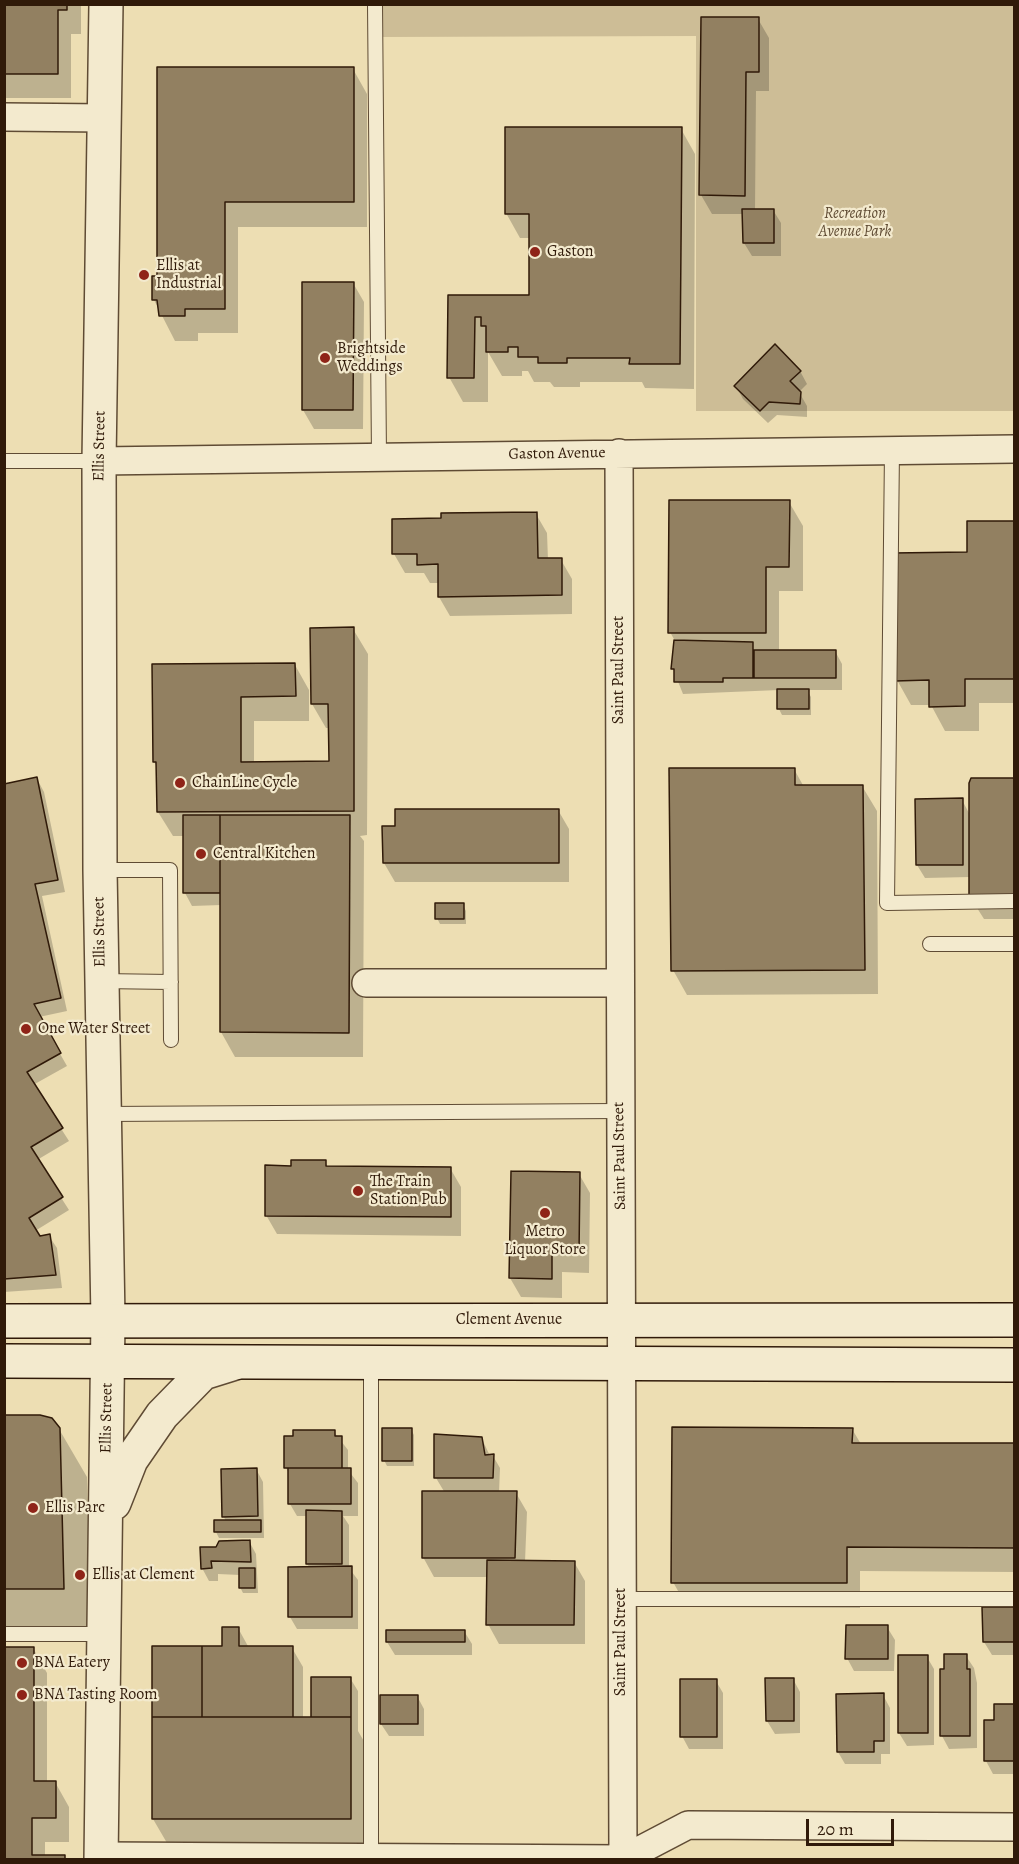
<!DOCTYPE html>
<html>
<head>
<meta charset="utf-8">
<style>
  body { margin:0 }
  #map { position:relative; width:1019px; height:1864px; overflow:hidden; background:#eddeb3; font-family:Alegreya,serif }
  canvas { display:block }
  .frame { position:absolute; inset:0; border:6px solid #301a09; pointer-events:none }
  .scale { position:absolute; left:806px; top:1819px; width:88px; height:27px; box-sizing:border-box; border:3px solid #301a09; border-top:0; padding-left:8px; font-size:18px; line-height:21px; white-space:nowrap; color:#301a09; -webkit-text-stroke:4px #f3eace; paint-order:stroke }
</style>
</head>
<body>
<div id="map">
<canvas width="1019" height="1864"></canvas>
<div class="frame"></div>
<div class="scale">20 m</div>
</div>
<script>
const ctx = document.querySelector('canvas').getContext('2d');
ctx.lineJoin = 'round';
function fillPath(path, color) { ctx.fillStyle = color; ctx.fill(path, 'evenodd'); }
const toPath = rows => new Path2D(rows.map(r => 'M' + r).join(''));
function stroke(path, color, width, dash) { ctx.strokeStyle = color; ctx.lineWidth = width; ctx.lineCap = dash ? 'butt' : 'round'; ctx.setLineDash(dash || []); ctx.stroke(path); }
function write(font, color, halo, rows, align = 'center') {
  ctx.font = font + ' Alegreya,serif'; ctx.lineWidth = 4.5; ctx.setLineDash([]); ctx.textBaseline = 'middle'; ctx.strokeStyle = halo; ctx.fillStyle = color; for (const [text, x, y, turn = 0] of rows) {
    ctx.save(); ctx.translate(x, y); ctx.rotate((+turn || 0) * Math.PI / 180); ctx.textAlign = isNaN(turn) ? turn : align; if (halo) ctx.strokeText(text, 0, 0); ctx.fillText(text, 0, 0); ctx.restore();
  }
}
fillPath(toPath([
  [382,5,1014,5,1014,411,696,411,696,36,382,37]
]), '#cdbd96');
fillPath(toPath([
  [4,4,81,4,81,34,71,34,71,98,4,98],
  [702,18,758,19,769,38,769,91,756,91,755,210,773,210,781,223,781,256,752,256,744,243,744,214,712,214,701,195],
  [158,69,353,69,367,94,367,227,238,227,238,333,198,333,198,341,175,341,154,300,158,277],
  [681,129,695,154,694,389,645,388,642,382,580,382,580,387,554,387,550,382,534,382,528,371,522,371,522,376,502,376,488,352,488,402,463,402,449,377,449,296,530,296,530,238,520,238,506,213],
  [353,283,364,302,363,429,314,429,303,410],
  [800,371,807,384,799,392,807,406,807,417,777,415,768,423,743,399,736,386],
  [789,502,803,526,803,591,779,591,779,651,835,651,842,664,842,690,807,690,811,697,811,715,782,715,779,709,779,690,683,694,673,669,675,641,670,632],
  [536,514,547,533,548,560,561,560,572,579,572,614,450,616,439,597,439,583,430,583,424,573,405,573,394,554],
  [1014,522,1014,703,979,703,979,731,945,731,931,705,911,705,897,680,969,554,969,523],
  [353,629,368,654,367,835,360,836,364,841,363,1057,235,1057,221,1032,221,905,192,906,185,893,185,836,173,836,158,812,158,768,154,762,153,666,295,665,309,690,309,721,254,721,254,763,330,763,330,728,326,728,312,704],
  [794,769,804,787,862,786,877,811,878,994,687,995,673,970],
  [37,779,44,792,65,892,42,896,67,1011,39,1017,67,1066,33,1085,69,1141,37,1160,69,1210,35,1231,39,1237,49,1236,57,1248,62,1288,4,1292,4,786],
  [972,779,1014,779,1014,919,984,919,972,900,970,877,925,878,917,865,916,800,962,800,970,815],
  [558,810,569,829,569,882,395,882,384,863,384,828],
  [463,905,466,911,466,924,440,924,437,918],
  [325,1162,328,1167,450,1168,461,1187,461,1236,277,1234,266,1215,292,1167],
  [579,1174,590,1193,589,1273,562,1272,562,1298,521,1297,510,1278],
  [4,1416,59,1429,87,1477,90,1636,4,1636],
  [411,1429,414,1435,414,1466,387,1466,384,1460],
  [852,1429,861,1444,1014,1445,1014,1572,860,1571,860,1608,687,1607,673,1582],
  [334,1432,348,1450,348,1470,358,1483,358,1516,343,1516,349,1525,349,1568,358,1580,358,1629,297,1629,290,1617,310,1568,307,1564,308,1516,297,1516,290,1504,290,1475,286,1468],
  [482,1439,490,1456,493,1456,500,1468,499,1493,516,1493,527,1512,525,1562,574,1562,585,1581,585,1644,499,1644,488,1624,488,1577,434,1577,423,1557,445,1493,436,1478],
  [256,1469,263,1482,264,1538,219,1538,216,1532,216,1522,226,1522,224,1517],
  [249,1541,256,1554,258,1593,243,1593,240,1587,240,1575,218,1574,218,1581,209,1581,202,1568,217,1548],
  [984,1609,1013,1609,1014,1655,992,1655,984,1642],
  [887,1627,895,1640,894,1671,854,1671,847,1658],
  [238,1628,249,1648,292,1648,303,1667,303,1718,312,1718,350,1678,358,1691,358,1731,365,1743,365,1843,167,1843,153,1819,224,1648],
  [387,1631,464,1631,472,1644,472,1655,395,1655,387,1642],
  [33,1648,47,1673,47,1782,55,1782,69,1807,69,1842,45,1842,45,1857,65,1857,66,1860,4,1860],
  [966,1656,974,1668,977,1683,977,1748,949,1749,942,1736,945,1670],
  [899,1657,927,1657,934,1669,934,1745,907,1746,899,1733],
  [793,1679,800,1692,800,1733,775,1734,767,1721],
  [716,1681,723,1693,723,1749,689,1749,682,1736],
  [883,1695,890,1708,890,1754,881,1754,881,1764,845,1764,838,1752],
  [417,1696,424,1709,424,1736,389,1736,381,1724],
  [995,1706,1014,1706,1014,1774,993,1774,986,1761,995,1721]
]), '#0003');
const building = toPath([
  [4,4,67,4,67,10,58,10,58,74,4,74,4,4],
  [701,17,759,17,759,72,746,72,745,196,699,195,701,17],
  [157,67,354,67,354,202,225,202,225,309,185,309,185,316,159,316,157,300,152,300,152,276,157,276,157,67],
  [505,127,682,127,680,364,629,364,630,358,567,358,567,363,538,363,538,357,518,357,518,347,508,347,508,352,486,352,486,326,481,326,481,317,475,317,474,378,447,378,448,295,529,295,529,214,505,214,505,127],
  [742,209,774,209,774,243,743,243,742,209],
  [302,282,354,282,353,410,302,410,302,282],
  [775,344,801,371,790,381,801,392,800,404,769,402,760,411,734,386,775,344],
  [669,500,790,500,789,567,766,567,766,633,668,633,669,500],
  [537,512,538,558,562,558,562,595,438,597,438,564,417,565,417,554,392,554,392,519,441,518,441,513,537,512],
  [967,521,1014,521,1014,679,965,679,965,706,929,707,929,680,895,681,892,553,967,552,967,521],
  [354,627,354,811,157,812,156,762,153,762,152,664,295,663,296,696,241,697,241,762,329,761,328,704,311,704,310,628,354,627],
  [674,640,753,642,753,678,723,678,723,682,674,682,674,669,671,669,674,640],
  [754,650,836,650,836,678,754,678,754,650],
  [777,689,809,689,809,709,777,709,777,689],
  [669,768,795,768,795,785,863,785,865,970,671,971,669,768],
  [37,777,58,880,35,884,61,998,34,1004,61,1053,27,1072,63,1128,31,1147,63,1197,29,1218,40,1236,50,1234,56,1275,4,1279,4,784,37,777],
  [971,778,1014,778,1014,900,969,895,969,783,971,778],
  [963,798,963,865,916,865,915,799,963,798],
  [395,809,559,809,559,863,383,863,382,826,395,826,395,809],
  [183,815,220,815,220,893,183,893,183,815],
  [220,815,350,815,349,1033,220,1032,220,815],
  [435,903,464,903,464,919,435,919,435,903],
  [291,1160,326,1160,326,1166,451,1167,451,1217,265,1216,265,1165,291,1166,291,1160],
  [511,1171,580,1172,579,1254,552,1254,552,1279,509,1278,511,1171],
  [4,1415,40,1415,52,1418,60,1428,64,1589,4,1589,4,1415],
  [672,1427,853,1428,852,1443,1014,1443,1014,1548,847,1547,847,1583,671,1583,672,1427],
  [382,1428,412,1428,412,1461,382,1461,382,1428],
  [293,1430,335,1430,335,1436,342,1436,342,1468,284,1468,284,1436,293,1436,293,1430],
  [434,1434,482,1437,485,1455,494,1454,493,1478,434,1478,434,1434],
  [257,1468,258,1516,222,1517,221,1469,257,1468],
  [288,1468,351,1468,351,1504,288,1504,288,1468],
  [422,1491,517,1491,515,1558,422,1558,422,1491],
  [306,1510,342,1511,342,1564,306,1564,306,1510],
  [214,1520,261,1520,261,1532,214,1532,214,1520],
  [250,1540,251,1562,211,1561,212,1568,201,1569,200,1547,216,1547,219,1541,250,1540],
  [487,1560,575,1561,574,1625,486,1625,487,1560],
  [352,1566,352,1617,288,1617,288,1567,352,1566],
  [239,1568,255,1568,255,1588,239,1588,239,1568],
  [982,1607,1014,1607,1014,1642,983,1642,982,1607],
  [846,1625,888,1625,888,1659,845,1659,846,1625],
  [222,1627,239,1627,239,1646,293,1646,293,1717,202,1717,202,1646,222,1646,222,1627],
  [386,1630,465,1630,465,1642,386,1642,386,1630],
  [152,1646,202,1646,202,1717,152,1717,152,1646],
  [4,1647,34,1647,34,1781,56,1781,56,1818,32,1818,32,1855,65,1855,65,1860,4,1860,4,1647],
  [944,1654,967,1654,967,1669,970,1669,970,1736,940,1736,940,1669,944,1669,944,1654],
  [898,1655,928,1655,928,1733,898,1733,898,1655],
  [311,1677,351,1677,351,1717,311,1717,311,1677],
  [765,1678,794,1678,794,1721,766,1721,765,1678],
  [680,1679,717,1679,717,1737,680,1737,680,1679],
  [884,1693,884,1741,874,1741,874,1752,837,1752,836,1694,884,1693],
  [380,1695,418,1695,418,1724,380,1724,380,1695],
  [994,1704,1014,1704,1014,1761,984,1761,984,1720,994,1720,994,1704],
  [152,1717,351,1717,351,1819,152,1819,152,1717]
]);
fillPath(building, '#928061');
stroke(building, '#301a09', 1.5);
const service = toPath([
  [375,4,379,457],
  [892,450,887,903,1014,901],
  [4,461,99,461],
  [100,870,170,870,171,1040],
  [930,944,1014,944],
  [101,981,171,982],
  [104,1114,620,1111],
  [621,1599,1014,1599],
  [4,1634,104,1634],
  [371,1860,371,1363]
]);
const minor = toPath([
  [4,117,105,118],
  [619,453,623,1860],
  [99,461,1014,449],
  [366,983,619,983],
  [100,1856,623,1859,688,1825,1014,1827]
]);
const tertiary = toPath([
  [114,1503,131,1460,162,1415,203,1373,235,1363],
  [101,1860,108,1319,100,870,99,461,106,4]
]);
const secondary = toPath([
  [4,1321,1014,1320],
  [4,1361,1014,1365]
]);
stroke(service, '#5f4b34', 16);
stroke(minor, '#5f4b34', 30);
stroke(tertiary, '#5f4b34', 36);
stroke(secondary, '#301a09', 36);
stroke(service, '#f3eace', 14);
stroke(minor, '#f3eace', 27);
stroke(tertiary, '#f3eace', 33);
stroke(secondary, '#f3eace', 33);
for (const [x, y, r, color] of [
  [535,252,6,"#8f2418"],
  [144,275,6,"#8f2418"],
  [325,358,6,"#8f2418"],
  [180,783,6,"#8f2418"],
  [201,854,6,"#8f2418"],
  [26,1029,6,"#8f2418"],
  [358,1191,6,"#8f2418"],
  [545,1213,6,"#8f2418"],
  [33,1508,6,"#8f2418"],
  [80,1575,6,"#8f2418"],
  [22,1663,6,"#8f2418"],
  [22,1695,6,"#8f2418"]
]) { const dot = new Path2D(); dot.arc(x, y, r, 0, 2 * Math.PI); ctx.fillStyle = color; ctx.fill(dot); stroke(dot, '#f3eace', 2); }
write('italic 16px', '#5f4b33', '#f3eace', [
  ["Recreation",855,214],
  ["Avenue Park",855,232]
]);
write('16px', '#301a09', '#f3eace', [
  ["Gaston",547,252],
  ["Ellis at",156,266],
  ["Industrial",156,284],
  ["Brightside",337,349],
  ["Weddings",337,367],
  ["ChainLine Cycle",192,783],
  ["Central Kitchen",213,854],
  ["One Water Street",38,1029],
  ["The Train",370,1182],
  ["Station Pub",370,1200],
  ["Metro",545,1232,"center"],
  ["Liquor Store",545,1250,"center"],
  ["Ellis Parc",45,1508],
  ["Ellis at Clement",92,1575],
  ["BNA Eatery",34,1663],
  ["BNA Tasting Room",34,1695]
], 'left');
write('16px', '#301a09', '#f3eace', [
  ["Ellis Street",100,446,-89],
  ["Gaston Avenue",557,454,-1],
  ["Saint Paul Street",619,670,-90],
  ["Ellis Street",100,932,-91],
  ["Saint Paul Street",620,1156,-91],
  ["Clement Avenue",509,1320],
  ["Ellis Street",107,1418,-89],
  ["Saint Paul Street",621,1642,-90]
]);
</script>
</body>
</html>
